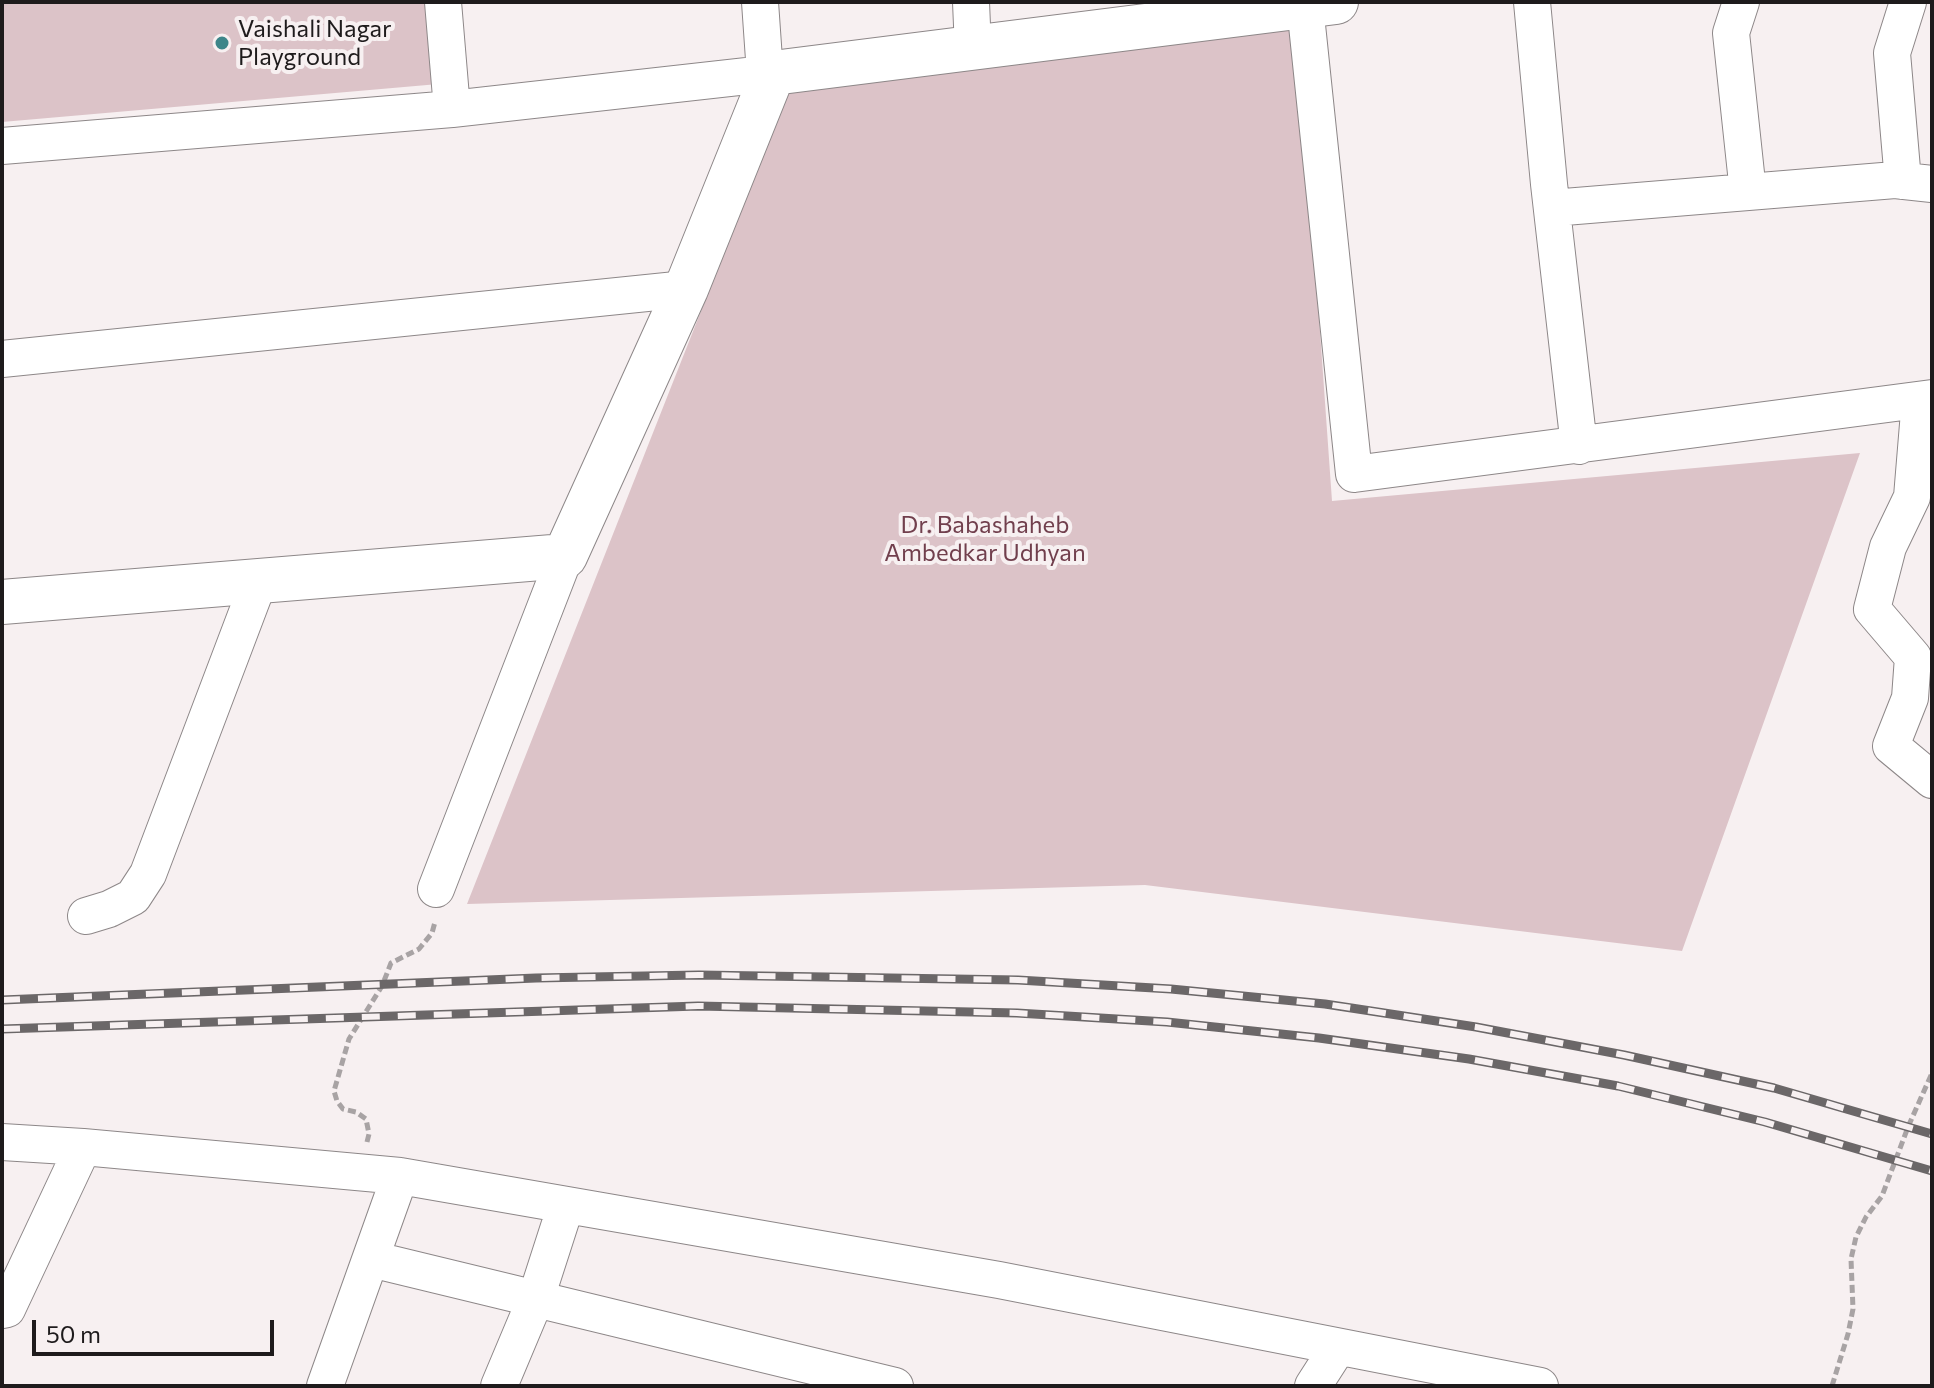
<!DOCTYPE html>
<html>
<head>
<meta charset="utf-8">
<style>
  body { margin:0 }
  #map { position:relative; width:1934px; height:1388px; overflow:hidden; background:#f7f0f1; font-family:Commissioner,sans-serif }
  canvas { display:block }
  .frame { position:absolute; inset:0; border:4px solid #1e1b1c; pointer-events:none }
  .scale { position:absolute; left:32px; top:1320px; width:242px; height:36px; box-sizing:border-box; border:4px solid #1e1b1c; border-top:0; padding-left:10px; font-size:24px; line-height:28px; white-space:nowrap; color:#1e1b1c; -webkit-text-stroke:6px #f7f0f1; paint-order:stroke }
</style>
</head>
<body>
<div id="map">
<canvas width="1934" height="1388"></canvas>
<div class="frame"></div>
<div class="scale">50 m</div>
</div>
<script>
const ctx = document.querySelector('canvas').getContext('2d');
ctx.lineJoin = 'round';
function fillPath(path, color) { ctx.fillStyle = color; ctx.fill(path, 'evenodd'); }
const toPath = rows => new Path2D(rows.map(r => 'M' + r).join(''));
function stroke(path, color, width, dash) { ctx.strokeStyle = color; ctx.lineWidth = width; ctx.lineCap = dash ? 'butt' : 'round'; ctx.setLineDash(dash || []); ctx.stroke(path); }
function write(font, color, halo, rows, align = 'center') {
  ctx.font = font + ' Commissioner,sans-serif'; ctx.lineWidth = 8; ctx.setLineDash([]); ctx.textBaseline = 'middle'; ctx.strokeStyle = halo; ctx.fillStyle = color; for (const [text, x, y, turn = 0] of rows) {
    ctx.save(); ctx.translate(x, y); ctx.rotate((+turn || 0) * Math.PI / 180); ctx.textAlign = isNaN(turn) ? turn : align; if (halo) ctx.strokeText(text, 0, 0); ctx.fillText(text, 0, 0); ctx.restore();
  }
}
fillPath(toPath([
  [2,2,434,2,450,83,2,122],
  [1298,21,1332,501,1860,453,1682,951,1145,885,467,904,793,78]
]), '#dcc3c8');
const minor = toPath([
  [443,2,452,109,765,74],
  [760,2,765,74,773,73],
  [971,2,973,49],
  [1532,2,1549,184,1579,446],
  [1741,2,1731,33,1748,192],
  [1305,6,1354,474,1932,398],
  [2,146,452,109],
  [1903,181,1892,53,1908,2],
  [1552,208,1895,180,1932,184],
  [2,359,686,289],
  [1920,400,1912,497,1888,547,1872,609,1913,657,1910,698,1891,746,1932,780],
  [436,889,565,556],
  [86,916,109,909,133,897,148,874,259,581],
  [2,1142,83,1147],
  [400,1176,999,1280,1540,1386],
  [371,1259,895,1386],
  [2,1310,7,1309,83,1147,400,1176,325,1386],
  [499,1386,536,1298,566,1205],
  [1313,1386,1338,1347]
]);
const tertiary = toPath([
  [2,602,565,556,686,289,773,73,1336,2]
]);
stroke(minor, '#8d8788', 38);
stroke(tertiary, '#8d8788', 46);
stroke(toPath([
  [367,1142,369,1134,366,1119,356,1112,343,1109,337,1101,334,1091,349,1039,382,986,391,963,419,949,432,933,435,922],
  [1832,1386,1848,1334,1853,1309,1851,1259,1856,1237,1866,1217,1882,1196,1908,1127,1932,1073]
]), '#a8a3a4', 5, [8, 4]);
stroke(minor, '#fff', 36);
stroke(tertiary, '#fff', 44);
const rail = toPath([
  [2,1000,536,978,699,975,1018,980,1171,989,1325,1004,1476,1027,1624,1055,1774,1088,1932,1134],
  [2,1029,698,1006,1017,1013,1167,1022,1319,1038,1469,1059,1618,1086,1765,1122,1932,1171]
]);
stroke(rail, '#6b6768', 9);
stroke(rail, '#f7f0f1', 6, [18]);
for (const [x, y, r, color] of [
  [222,43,8,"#3d8589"]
]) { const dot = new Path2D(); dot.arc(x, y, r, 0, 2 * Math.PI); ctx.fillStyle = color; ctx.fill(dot); stroke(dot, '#f7f0f1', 3); }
write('24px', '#1e1b1c', '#f7f0f1', [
  ["Vaishali Nagar",238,29],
  ["Playground",238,57]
], 'left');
write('24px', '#713f4d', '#f7f0f1', [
  ["Dr. Babashaheb",985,525],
  ["Ambedkar Udhyan",985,553]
]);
</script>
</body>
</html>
